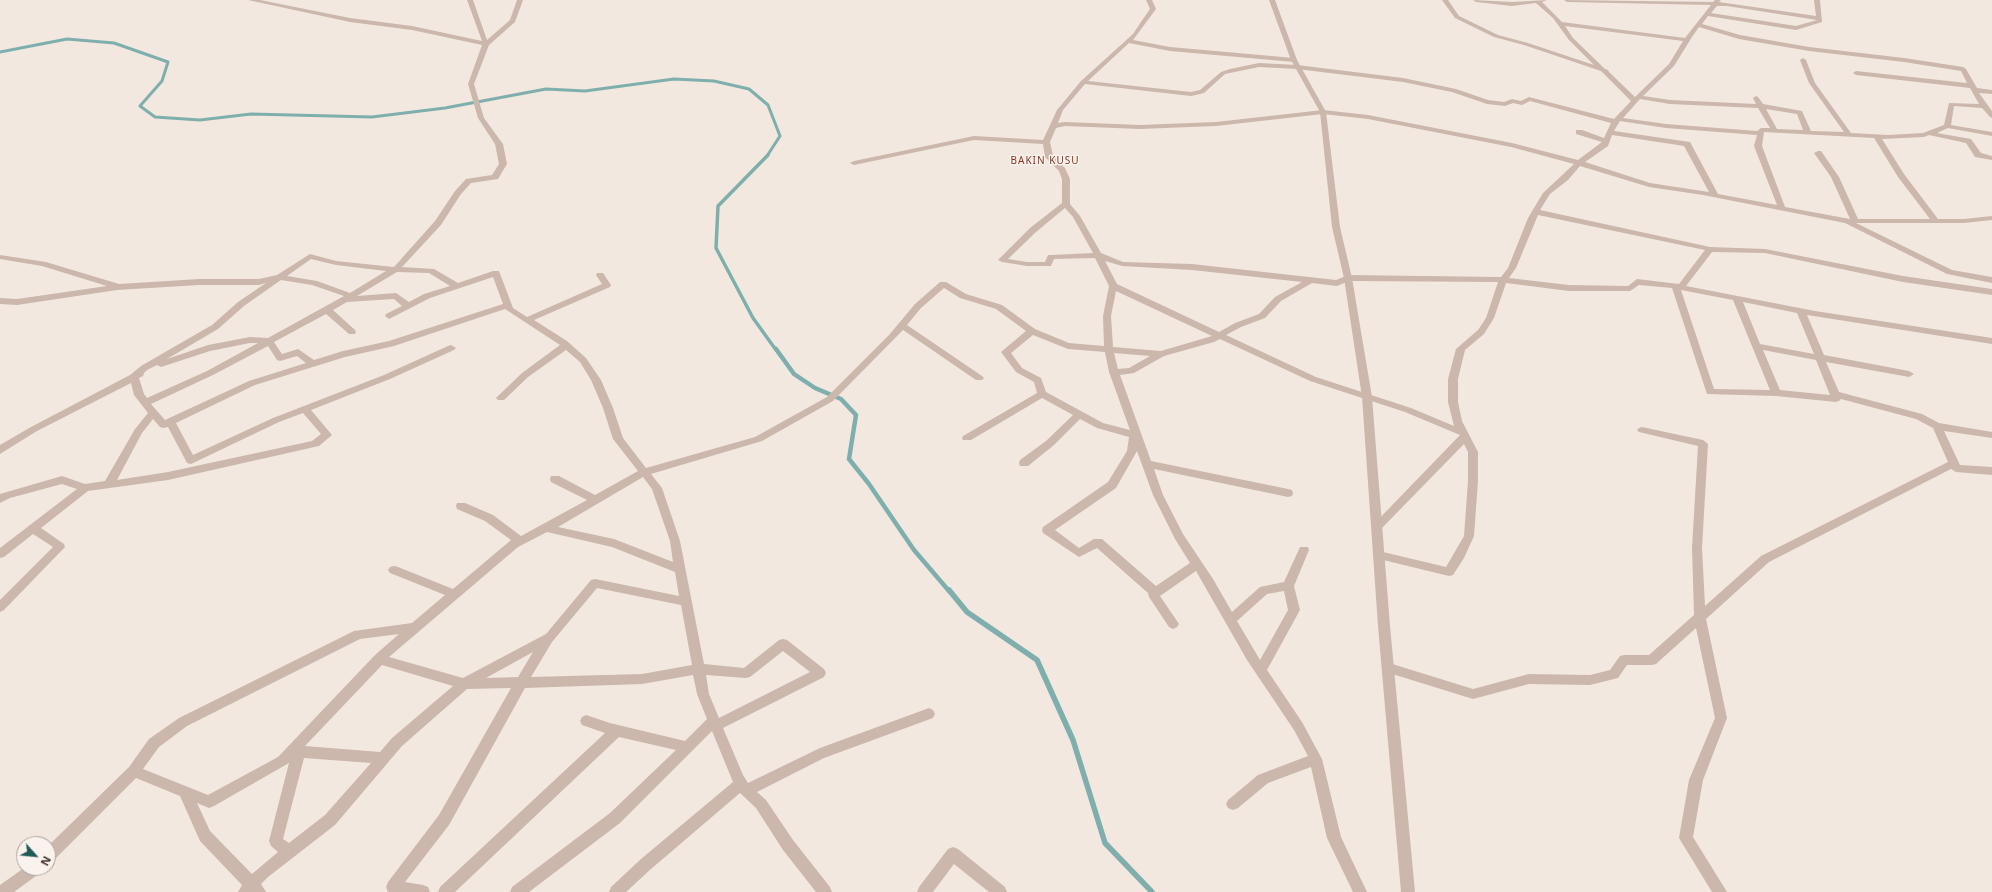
<!DOCTYPE html>
<html>
<head>
<meta charset="utf-8">
<style>
  body { margin:0 }
  #map { position:relative; width:1992px; height:892px; overflow:hidden; background:#f3e8e0; font-family:"Noto Sans",sans-serif }
  canvas { display:block }
  .north { position:absolute; left:16px; top:836px; width:40px; height:40px; box-sizing:border-box; background:#faf2ec; border:1px solid #ada49e; border-radius:50%; rotate:117deg; font-size:11px; font-weight:700; line-height:16px; text-align:center; color:#392e2a }
  .north::after { content:''; display:block; margin:auto; width:14px; height:18px; background:#205a58; clip-path:polygon(50% 0,100% 100%,50% 72%,0 100%) }
</style>
</head>
<body>
<div id="map">
<canvas width="1992" height="892"></canvas>
<div class="north">N</div>
</div>
<script>
const ctx = document.querySelector('canvas').getContext('2d');
ctx.lineJoin = 'round';
const toPath = rows => new Path2D(rows.map(r => 'M' + r).join(''));
function stroke(path, color, width, dash) { ctx.strokeStyle = color; ctx.lineWidth = width; ctx.lineCap = dash ? 'butt' : 'round'; ctx.setLineDash(dash || []); ctx.stroke(path); }
function fillPath(path, color) { ctx.fillStyle = color; ctx.fill(path, 'evenodd'); }
function write(font, color, halo, rows, align = 'center') {
  ctx.font = font + ' "Noto Sans",sans-serif'; ctx.lineWidth = 3; ctx.setLineDash([]); ctx.textBaseline = 'middle'; ctx.strokeStyle = halo; ctx.fillStyle = color; for (const [text, x, y, turn = 0] of rows) {
    ctx.save(); ctx.translate(x, y); ctx.rotate((+turn || 0) * Math.PI / 180); ctx.textAlign = isNaN(turn) ? turn : align; if (halo) ctx.strokeText(text, 0, 0); ctx.fillText(text, 0, 0); ctx.restore();
  }
}
stroke(toPath([
  [0,52,67,39,114,43,168,62,162,81,140,106,155,117,200,120,251,114,372,117,445,108,546,89,585,91,674,79,714,81,749,89,768,105,780,136,767,156]
]), '#7fafad', 3);
stroke(toPath([
  [768,155,718,206,716,248,753,318,776,350]
]), '#7fafad', 3.5);
stroke(toPath([
  [776,349,794,374,815,388,841,399,856,415,849,459,869,484,914,550,949,591]
]), '#7fafad', 4.5);
stroke(toPath([
  [949,590,967,612,1037,660,1073,740,1105,843,1152,892]
]), '#7fafad', 5.5);
fillPath(toPath([
  [248,0,260,0,350,18,412,26,482,41,467,0,473,0,487,40,510,20,517,0,523,0,515,22,489,45,474,84,484,118,503,144,507,164,498,179,471,183,461,194,441,225,402,267,434,269,458,283,493,271,499,271,513,308,527,317,602,284,596,275,597,273,603,273,611,285,610,287,534,320,567,341,586,358,601,380,613,408,623,438,646,468,755,437,827,397,889,335,915,304,940,282,946,282,966,294,1002,305,1035,329,1069,343,1104,346,1103,316,1109,286,1095,258,1054,259,1051,266,1027,266,1002,262,998,260,1030,228,1062,203,1062,179,1059,171,1045,157,1043,144,974,140,854,165,850,163,854,161,974,136,1043,140,1057,110,1081,81,1133,34,1141,22,1150,9,1146,0,1152,0,1156,9,1133,40,1170,47,1294,58,1297,60,1294,62,1170,51,1129,43,1088,81,1191,92,1200,90,1221,72,1230,69,1259,63,1297,65,1403,78,1456,89,1488,100,1504,102,1512,99,1521,101,1529,97,1614,119,1631,101,1601,71,1524,45,1494,37,1455,18,1442,0,1448,0,1459,16,1498,35,1528,43,1594,65,1569,40,1553,18,1536,3,1512,6,1476,2,1473,0,1512,2,1547,0,1542,2,1562,22,1685,38,1711,5,1567,2,1564,0,1713,2,1715,0,1721,0,1719,2,1816,16,1814,0,1820,0,1822,22,1796,30,1708,16,1702,24,1740,35,1809,47,1904,58,1963,67,1966,69,1977,88,1992,90,1992,94,1979,93,1992,111,1992,118,1990,117,1982,108,1954,106,1951,125,1992,132,1992,136,1948,128,1937,133,1971,139,1981,153,1992,156,1992,160,1975,157,1966,143,1929,135,1924,137,1882,139,1904,174,1938,219,1964,219,1992,216,1992,220,1964,223,1856,223,1952,270,1992,277,1992,283,1947,274,1845,223,1703,195,1649,187,1580,166,1568,180,1550,194,1540,210,1710,247,1765,249,1903,276,1992,289,1992,295,1903,282,1765,253,1712,252,1686,286,1815,311,1992,338,1992,344,1807,315,1824,355,1909,371,1914,374,1909,377,1826,362,1839,392,1922,414,1939,423,1992,432,1992,438,1944,431,1960,465,1992,467,1992,475,1956,472,1951,469,1769,562,1706,619,1727,718,1703,780,1693,837,1727,892,1712,892,1679,838,1689,780,1715,718,1696,628,1656,664,1652,665,1627,665,1618,678,1590,685,1529,684,1473,699,1389,673,1385,672,1383,668,1385,664,1389,663,1473,689,1529,674,1590,675,1610,670,1620,656,1624,655,1649,655,1694,615,1692,548,1698,446,1639,432,1637,430,1639,428,1642,427,1703,440,1708,444,1702,548,1705,606,1761,556,1948,462,1933,428,1916,419,1841,399,1839,401,1836,402,1776,396,1707,394,1672,288,1639,285,1630,291,1569,291,1506,283,1494,318,1484,334,1465,350,1458,379,1458,402,1462,421,1478,452,1478,481,1474,536,1464,558,1453,575,1449,576,1379,559,1375,558,1373,555,1375,552,1379,551,1446,567,1464,536,1468,481,1468,452,1464,444,1381,529,1377,530,1373,529,1372,526,1460,435,1405,412,1310,381,1220,339,1214,342,1164,356,1134,373,1120,375,1151,461,1288,489,1292,490,1293,493,1292,496,1288,497,1154,469,1163,495,1183,534,1213,579,1232,612,1260,587,1284,582,1300,547,1308,547,1309,550,1294,586,1300,610,1267,670,1302,722,1322,759,1341,837,1367,892,1353,892,1327,838,1311,767,1268,783,1238,808,1233,810,1228,808,1226,804,1228,800,1258,775,1308,756,1294,730,1247,660,1196,571,1160,596,1179,624,1177,627,1173,629,1169,627,1149,597,1148,593,1097,548,1079,557,1043,533,1042,530,1043,527,1108,482,1127,451,1129,437,1097,428,1080,419,1054,445,1028,466,1020,466,1019,463,1020,460,1046,441,1073,415,1042,398,971,440,963,440,962,438,963,436,1037,393,1034,382,1016,372,1001,352,1026,331,996,309,960,298,944,288,921,308,907,325,982,376,984,378,982,380,976,380,903,330,833,401,762,441,651,474,662,488,680,541,704,664,744,668,779,640,783,639,787,640,824,669,826,673,824,677,723,728,743,775,748,783,820,748,929,708,933,710,935,714,933,718,824,758,757,792,766,800,793,840,830,887,832,892,816,892,783,850,756,808,740,793,651,869,626,892,609,892,611,887,641,859,733,782,712,731,620,823,529,892,510,892,512,887,610,813,676,750,619,737,455,892,438,892,440,887,605,733,582,725,580,721,582,717,586,715,610,723,685,741,707,719,697,694,693,675,642,684,525,688,449,825,405,882,423,885,428,887,430,892,388,892,386,887,388,882,439,815,511,688,467,689,402,746,335,825,268,877,261,884,266,892,238,892,242,885,200,841,180,796,136,778,53,861,48,863,48,846,129,767,149,739,179,718,354,631,412,623,445,595,390,573,388,570,390,567,394,566,398,567,453,589,511,540,485,521,457,509,456,506,457,503,465,503,493,515,521,536,587,500,551,482,550,479,551,476,559,476,595,495,638,471,613,439,603,408,591,380,580,362,566,350,528,377,504,400,498,400,496,398,498,396,522,373,560,345,505,309,394,346,345,357,255,385,176,423,193,455,273,418,384,375,448,346,451,345,456,348,454,350,390,379,311,410,332,435,319,446,168,480,88,491,41,528,64,544,65,547,4,610,0,612,0,600,53,547,33,534,4,557,0,558,0,548,77,489,62,484,10,498,0,503,0,494,62,476,85,484,105,481,135,429,148,413,134,395,131,383,37,431,0,454,0,445,31,427,130,375,141,366,212,325,238,302,266,283,259,285,199,285,117,290,17,305,0,304,0,298,17,299,107,286,42,266,0,259,0,255,46,262,119,284,199,279,259,279,277,275,310,254,336,261,394,267,435,221,455,191,466,179,492,175,499,164,495,144,478,118,468,84,482,45,412,30,350,22,248,0],
  [1717,6,1727,6,1817,20,1796,26,1711,13,1717,6],
  [1565,26,1683,41,1669,64,1635,97,1609,72,1608,70,1605,69,1573,38,1565,26],
  [1699,27,1739,39,1809,51,1904,62,1961,71,1967,83,1856,71,1853,73,1856,75,1970,88,1979,104,1949,103,1944,125,1923,133,1888,135,1851,133,1815,83,1806,60,1803,58,1800,60,1809,83,1844,132,1811,131,1802,111,1763,104,1758,97,1756,96,1753,98,1756,104,1670,100,1643,96,1674,66,1692,37,1699,27],
  [1259,67,1297,69,1403,82,1452,92,1487,104,1505,106,1513,103,1522,105,1530,101,1611,123,1604,138,1582,130,1576,130,1576,134,1602,142,1578,160,1512,143,1368,115,1323,110,1216,122,1140,125,1065,122,1058,123,1063,110,1085,84,1191,96,1204,93,1225,74,1259,67],
  [1640,99,1670,104,1758,108,1770,128,1761,128,1757,131,1666,124,1623,118,1640,99],
  [1766,109,1797,114,1803,130,1777,129,1766,109],
  [1323,114,1368,119,1511,147,1574,164,1543,193,1528,218,1508,268,1501,277,1348,275,1336,280,1192,264,1123,262,1101,253,1080,216,1070,204,1070,179,1065,168,1053,156,1050,142,1056,128,1065,126,1140,129,1216,126,1323,114],
  [1620,121,1666,128,1757,135,1754,146,1777,205,1718,194,1690,142,1614,131,1620,121],
  [1764,132,1874,138,1898,177,1930,219,1858,219,1839,177,1821,151,1818,151,1814,153,1831,177,1850,219,1785,207,1762,146,1764,132],
  [1612,135,1684,146,1709,192,1650,183,1585,162,1608,146,1612,135],
  [1065,208,1073,217,1093,253,1051,255,1048,255,1045,262,1027,262,1008,259,1036,232,1065,208],
  [1538,215,1705,250,1679,284,1637,279,1628,286,1569,285,1509,278,1516,268,1538,215],
  [311,259,336,265,386,271,350,293,317,281,287,276,311,259],
  [1105,261,1122,266,1192,270,1302,282,1275,297,1259,314,1235,323,1219,332,1117,284,1105,261],
  [397,272,429,273,450,286,424,294,409,302,396,293,357,296,397,272],
  [493,277,503,304,389,341,343,351,314,360,298,349,282,354,274,342,326,314,349,334,355,334,356,332,355,330,333,310,347,302,394,299,402,306,386,314,385,316,389,319,430,298,493,277],
  [281,280,312,285,344,296,268,338,250,337,208,345,167,359,218,329,244,306,281,280],
  [1349,281,1498,282,1486,318,1478,330,1456,349,1448,379,1448,402,1454,426,1411,408,1316,377,1226,335,1241,327,1265,318,1281,301,1312,283,1337,286,1349,281],
  [1681,290,1733,300,1770,390,1714,389,1681,290],
  [1116,291,1212,336,1161,351,1113,347,1111,316,1116,291],
  [1743,302,1797,313,1814,354,1760,344,1743,302],
  [1033,335,1068,349,1105,352,1109,372,1130,430,1103,423,1046,392,1041,378,1022,368,1011,353,1033,335],
  [250,343,258,343,207,371,147,398,144,394,139,378,143,376,144,373,147,370,157,365,161,367,210,351,250,343],
  [268,346,277,360,280,361,297,356,306,363,249,381,165,420,151,404,213,375,268,346],
  [1763,350,1816,360,1830,395,1780,390,1763,350],
  [1114,353,1150,356,1129,368,1118,369,1114,353],
  [303,413,321,434,312,441,168,472,117,480,142,433,153,419,160,427,163,428,168,427,187,463,191,464,279,422,303,413],
  [1137,451,1153,495,1175,539,1190,563,1156,586,1102,539,1094,539,1079,548,1055,530,1116,488,1137,451],
  [643,477,652,489,670,541,673,562,614,539,558,527,643,477],
  [547,532,612,547,675,572,679,596,595,579,591,580,546,634,463,678,389,657,518,547,547,532],
  [597,588,681,605,692,665,642,674,531,677,552,642,597,588],
  [1284,591,1288,610,1260,660,1237,621,1267,594,1284,591],
  [399,634,375,655,278,757,208,795,143,769,159,747,187,726,360,639,399,634],
  [783,651,810,672,719,718,709,694,706,675,746,678,750,677,783,651],
  [533,652,518,677,486,678,533,652],
  [382,665,453,686,392,738,380,752,305,746,382,665],
  [304,758,371,763,325,815,289,843,283,839,304,758],
  [289,763,269,841,271,846,278,852,252,874,210,831,197,803,209,808,214,806,289,763],
  [953,847,958,849,1005,887,1007,892,989,892,954,864,933,892,917,892,919,887,948,849,953,847],
  [24,868,42,868,40,873,14,892,0,892,0,885,24,868]
]), '#cbb7ac');
fillPath(toPath([
  [1269,0,1275,0,1297,60,1326,112,1340,227,1352,278,1372,397,1390,626,1415,892,1401,892,1378,626,1362,397,1344,278,1332,227,1320,112,1291,60,1269,0]
]), '#cbb7ac');
ctx.letterSpacing = '1px';
write('10px', '#873325', '#faf2ec', [
  ["BAKIN KUSU",1045,161]
]);
ctx.letterSpacing = '0px';
</script>
</body>
</html>
